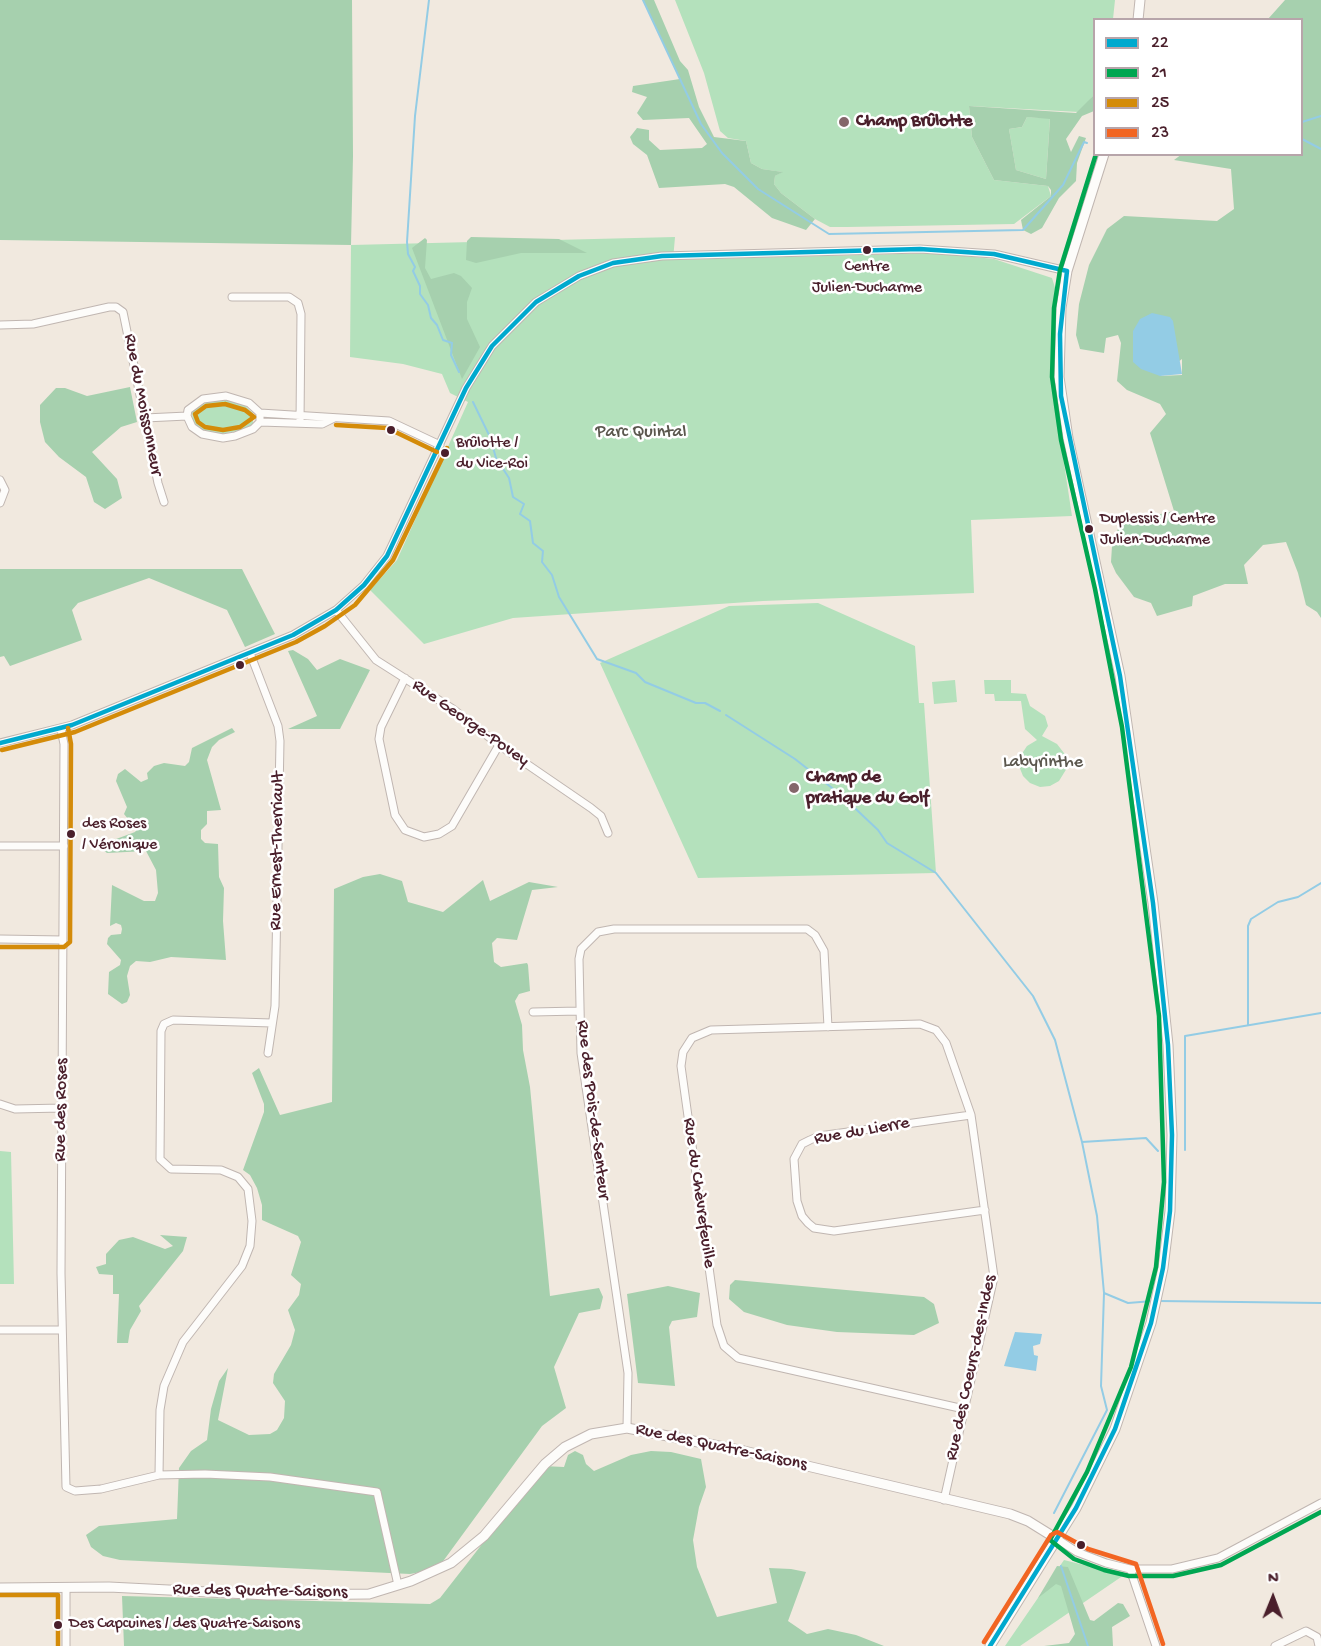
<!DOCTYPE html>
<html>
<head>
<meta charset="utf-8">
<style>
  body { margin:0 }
  #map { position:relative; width:1321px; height:1646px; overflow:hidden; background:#f1e9df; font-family:"Gochi Hand",sans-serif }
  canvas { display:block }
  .legend { position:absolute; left:1093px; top:18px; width:210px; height:138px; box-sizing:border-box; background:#fff; border:2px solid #b7a5aa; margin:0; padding:8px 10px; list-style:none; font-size:18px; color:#4a1f2b }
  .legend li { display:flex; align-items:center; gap:12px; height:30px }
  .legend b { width:30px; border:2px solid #b7a5aa }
  .north { position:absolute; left:1243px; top:1568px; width:60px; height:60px; -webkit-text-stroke:4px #fff; paint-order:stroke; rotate:1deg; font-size:16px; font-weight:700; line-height:24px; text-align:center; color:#4a1f2b }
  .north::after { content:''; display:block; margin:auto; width:21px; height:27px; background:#4a1f2b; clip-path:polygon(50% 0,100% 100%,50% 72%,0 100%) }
</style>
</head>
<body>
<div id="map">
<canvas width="1321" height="1646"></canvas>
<ul class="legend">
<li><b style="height:8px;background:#00a9ce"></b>22</li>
<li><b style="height:8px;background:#00a651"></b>21</li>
<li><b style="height:8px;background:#d48b09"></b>25</li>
<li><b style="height:8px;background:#f26522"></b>23</li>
</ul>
<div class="north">N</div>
</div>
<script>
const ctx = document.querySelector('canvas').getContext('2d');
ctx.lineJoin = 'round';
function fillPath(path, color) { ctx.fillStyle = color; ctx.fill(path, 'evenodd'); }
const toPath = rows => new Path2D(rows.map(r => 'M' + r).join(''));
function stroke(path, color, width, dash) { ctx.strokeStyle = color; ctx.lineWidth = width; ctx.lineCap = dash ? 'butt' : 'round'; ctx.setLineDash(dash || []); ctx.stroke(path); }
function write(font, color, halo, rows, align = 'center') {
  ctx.font = font + ' "Gochi Hand",sans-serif'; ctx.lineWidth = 5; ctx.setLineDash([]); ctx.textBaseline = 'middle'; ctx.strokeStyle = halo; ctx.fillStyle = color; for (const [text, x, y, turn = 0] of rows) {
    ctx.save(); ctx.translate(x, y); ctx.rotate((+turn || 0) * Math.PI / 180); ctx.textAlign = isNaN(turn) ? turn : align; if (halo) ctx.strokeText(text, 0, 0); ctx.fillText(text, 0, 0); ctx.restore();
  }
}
fillPath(toPath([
  [675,0,1115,0,1113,19,1094,20,1094,95,1079,112,969,106,972,137,994,180,1048,186,1051,196,1014,224,847,227,830,227,815,219,781,193,774,184,775,176,782,172,762,169,751,163,746,141,728,138,720,131,704,73],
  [1027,117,1050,118,1046,179,1016,170,1009,129,1022,127],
  [675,237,673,260,935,253,994,259,1052,278,1056,291,1052,342,1053,391,1072,516,971,520,974,593,763,601,513,618,424,644,370,590,397,560,468,402,450,393,442,374,403,364,350,357,351,245],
  [227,399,244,405,253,413,253,424,247,429,217,435,207,433,193,424,192,411,209,401],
  [818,603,915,646,919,703,924,703,936,873,698,878,600,663,729,606],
  [955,680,957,702,934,704,932,682],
  [984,680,1011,680,1011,693,1026,694,1030,706,1045,716,1048,726,1042,736,1057,744,1067,757,1067,768,1059,781,1050,786,1040,787,1030,783,1023,776,1019,766,1021,755,1027,746,1037,740,1025,729,1021,701,995,701,994,694,985,694],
  [0,1151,11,1152,14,1284,0,1284],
  [1064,1560,1124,1575,1020,1646,1005,1646]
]), '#b4e1bc');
fillPath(toPath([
  [0,0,352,0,353,156,351,245,0,240],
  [643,0,654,0,680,61,688,70,699,107,714,137,746,141,751,163,762,169,783,172,775,176,774,184,781,193,815,219,806,230,772,218,734,187,725,184,659,188,647,155,633,144,630,137,637,128,649,130,649,140,660,150,702,148,707,144,689,118,643,120,637,113,647,97,632,92,633,86,680,79],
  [1285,0,1321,0,1321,618,1317,612,1306,605,1298,573,1286,542,1263,545,1244,565,1248,584,1225,584,1193,596,1192,606,1157,616,1151,603,1134,597,1116,573,1111,562,1112,546,1120,523,1174,511,1150,433,1166,414,1160,404,1127,390,1117,381,1121,343,1118,335,1106,338,1104,353,1080,349,1076,335,1079,304,1089,265,1107,229,1124,216,1217,221,1234,209,1231,169,1174,160,1182,154,1302,154,1302,20,1268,19],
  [1182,359,1182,375,1160,376],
  [1094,95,1094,111,1082,116,1066,139,1071,152,1079,136,1086,138,1077,163,1076,181,1059,198,1042,228,1031,234,1023,230,1021,220,1051,196,1051,190,1048,186,994,180,972,137,969,106,1076,113],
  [1027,117,1050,119,1046,179,1016,170,1009,129,1022,127],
  [471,237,559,239,587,253,521,253,476,263,466,260,467,241],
  [425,238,427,240,425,268,431,279,454,273,461,276,472,288,467,302,467,319,480,347,462,379,412,248],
  [130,387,137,422,121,427,92,452,117,479,122,498,105,509,94,502,86,477,59,457,45,442,40,422,40,405,56,388,65,388,87,396],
  [0,569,242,569,275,634,245,647,227,610,149,578,78,603,72,610,82,640,10,666,4,656,0,657],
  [293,650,308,659,317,670,340,659,370,670,340,729,288,729,317,716,288,651],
  [232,728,235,732,219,740,212,747,207,760,221,810,207,811,207,824,201,830,201,839,205,843,218,844,219,877,224,888,223,921,226,960,171,957,150,962,136,961,130,966,127,976,130,995,127,1002,122,1004,108,994,109,972,120,965,121,960,107,944,108,938,111,935,121,934,122,929,121,925,116,923,110,926,112,885,144,901,155,901,158,893,156,870,146,851,107,853,101,848,100,845,135,832,141,824,137,820,128,819,124,814,127,807,116,781,118,774,125,769,141,782,148,779,147,773,154,766,164,763,185,766,189,762,192,748],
  [380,874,402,881,408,902,443,912,483,880,490,901,529,882,558,887,532,890,517,940,497,938,492,943,494,962,501,967,527,963,528,965,530,991,519,994,515,1001,522,1025,523,1050,530,1087,550,1296,599,1288,603,1297,600,1309,579,1313,554,1367,566,1408,542,1426,441,1564,426,1571,410,1574,120,1560,103,1556,91,1547,86,1535,99,1526,177,1519,179,1468,191,1451,207,1440,211,1409,219,1381,228,1368,218,1420,249,1435,270,1434,277,1430,284,1418,285,1401,273,1383,274,1374,291,1345,295,1330,288,1310,299,1295,301,1284,291,1275,301,1242,298,1236,262,1220,262,1205,257,1188,250,1175,243,1170,264,1112,264,1104,252,1073,259,1068,280,1115,332,1102,334,889,363,877],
  [160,1235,187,1237,183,1251,139,1306,141,1311,130,1330,128,1343,117,1343,119,1294,113,1294,113,1275,99,1274,96,1267,106,1264,106,1254,119,1240,133,1237,165,1249,173,1246],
  [735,1280,924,1297,934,1304,939,1323,914,1335,837,1332,787,1325,744,1312,729,1299,730,1285],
  [668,1286,700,1293,697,1317,672,1321,669,1327,675,1386,638,1383,627,1294],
  [575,1451,583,1455,586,1464,594,1471,631,1455,651,1451,671,1452,701,1459,706,1487,699,1507,693,1540,697,1567,717,1617,777,1603,769,1568,791,1569,806,1572,788,1621,807,1634,828,1629,856,1635,884,1646,124,1646,122,1596,430,1604,440,1598,543,1466,564,1467,568,1455],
  [1057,1566,1068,1567,1090,1620,1094,1621,1118,1603,1123,1604,1130,1616,1112,1627,1113,1646,1044,1646,1069,1643,1075,1634,1061,1586,1056,1584,1038,1598]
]), '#a6d0ae');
fillPath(toPath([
  [1152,313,1170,317,1173,321,1182,374,1160,376,1141,369,1133,362,1133,331,1140,319],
  [1015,1332,1042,1334,1040,1344,1033,1346,1034,1355,1038,1356,1036,1371,1004,1366]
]), '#93cce5');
stroke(toPath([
  [429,0,415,116,407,242,408,254,415,267,413,271,420,286,420,294,428,305,431,318,437,325,443,340,452,343,451,355,459,372],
  [643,0,701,124,722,153,758,189,829,234,1023,230,1063,185,1084,142,1087,143],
  [1302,122,1321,116],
  [1302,139,1321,149],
  [473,402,490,437,496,458,509,478,513,497,524,504,520,514,530,521,533,543,543,551,542,562,552,575,559,597,597,659,636,673,645,682,696,703,705,703,720,711],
  [726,715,795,759,841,795,878,830,887,843,936,873,1033,996,1055,1040,1082,1142,1097,1216,1104,1293,1101,1386,1107,1410,1054,1513],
  [1248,1025,1248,926,1251,919,1278,902,1298,897,1321,883],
  [1082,1142,1146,1138,1158,1151],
  [1185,1150,1185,1036,1321,1013],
  [1104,1293,1128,1303,1153,1301],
  [1159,1301,1321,1303],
  [1061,1566,1088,1646]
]), '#93cce5', 2);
const minor = toPath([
  [232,297,289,297,298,303,301,314,300,423],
  [0,325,33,324,109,307,116,307,123,312,158,483,164,502],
  [260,413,260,422,253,429,235,436,223,438,202,434,192,427,187,416,188,410,203,399,226,396,249,403,260,413,389,421,440,445],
  [145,418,187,416],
  [260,422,322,424,334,418],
  [0,480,5,490,0,503],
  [336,610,376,660,453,709,499,745,591,808,601,816,608,833],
  [250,653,278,726,280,741,275,1006,268,1053],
  [405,678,381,727,379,739,395,815,405,830,424,837,439,834,452,826,499,745],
  [61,729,64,744,61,1273,66,1487,75,1491,101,1489,159,1475,205,1474,270,1477,377,1492,398,1585],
  [0,743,72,725,293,635,336,610,364,585,387,556,466,388,492,346,536,302,579,276,613,263,662,256,920,249,994,254,1067,271],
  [0,846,64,846],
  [0,939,63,940],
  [533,1012,579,1011],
  [0,1104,15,1109,62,1108],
  [971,1115,819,1136,810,1140,802,1144,794,1159,797,1201,802,1216,808,1223,814,1228,834,1231,985,1210],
  [0,1330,62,1330],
  [627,1428,628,1373,581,1053,579,959,581,949,598,932,614,929,807,929,815,935,824,951,828,1027],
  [159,1475,160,1410,164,1386,183,1342,242,1266,250,1246,252,1221,248,1189,238,1177,221,1170,171,1169,160,1159,161,1031,164,1024,173,1020,272,1023],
  [944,1500,994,1277,971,1115,946,1043,936,1030,920,1024,711,1030,692,1038,683,1052,681,1066,717,1325,724,1346,738,1358,964,1409],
  [1057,1539,1077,1552,1106,1563,1130,1569,1172,1569,1218,1558,1321,1503],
  [1130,1569,1156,1646],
  [66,1587,66,1646],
  [1275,1646,1306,1631,1317,1637,1319,1646]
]);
const tertiary = toPath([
  [1138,20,1140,0],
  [0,1588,109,1587,268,1595,369,1594,411,1581,451,1563,484,1536,545,1464,565,1447,591,1434,627,1428,744,1451,1010,1514,1028,1521,1057,1539],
  [990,1646,1076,1508,1115,1429,1151,1323,1163,1268,1170,1211,1172,1135,1168,1045,1153,903,1120,676,1068,438,1059,377,1061,308,1067,271,1104,154]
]);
stroke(minor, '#c0b6b1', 9);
stroke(tertiary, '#c0b6b1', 11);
stroke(minor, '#fdfcfa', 7);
stroke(tertiary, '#fdfcfa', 9);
stroke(toPath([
  [0,743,72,725,293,635,336,610,364,585,387,556,466,388,492,346,536,302,579,276,613,263,662,256,920,249,994,254,1067,271],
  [990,1646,1076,1508,1115,1429,1151,1323,1163,1268,1170,1211,1172,1135,1168,1045,1153,903,1120,676,1061,396,1060,334,1067,271]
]), '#00a9ce', 4.5);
stroke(toPath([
  [1096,154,1060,270,1054,308,1052,377,1061,440,1095,589,1122,727,1159,1016,1164,1182,1156,1267,1131,1367,1087,1472,1050,1540,1074,1559,1104,1570,1129,1576,1173,1576,1221,1565,1321,1512]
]), '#00a651', 4.5);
stroke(toPath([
  [225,404,245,410,254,417,240,427,223,430,205,427,198,422,195,414,206,406,225,404],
  [336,425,387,428,437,452],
  [2,750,75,732,296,642,325,626,355,605,393,560,447,448],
  [0,947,64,947,70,942,71,744,68,728],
  [0,1595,58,1595,58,1646]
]), '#d48b09', 4.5);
stroke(toPath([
  [984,1642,1051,1535,1057,1532,1088,1549,1136,1564,1163,1644]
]), '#f26522', 4.5);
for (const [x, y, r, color] of [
  [844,122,6,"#84666a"],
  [867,250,5,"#4a1f2b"],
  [391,430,5,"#4a1f2b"],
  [445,453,5,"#4a1f2b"],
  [1089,529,5,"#4a1f2b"],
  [240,665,5,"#4a1f2b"],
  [794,788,6,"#84666a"],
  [71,834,5,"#4a1f2b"],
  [1081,1545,5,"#4a1f2b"],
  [58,1625,5,"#4a1f2b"]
]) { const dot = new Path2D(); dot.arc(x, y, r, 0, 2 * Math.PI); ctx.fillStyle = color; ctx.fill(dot); stroke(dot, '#fff', 2); }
write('16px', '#4a1f2b', '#fff', [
  ["Centre",867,268,"center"],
  ["Julien-Ducharme",867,289,"center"],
  ["Brûlotte /",456,444],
  ["du Vice-Roi",456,465],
  ["Duplessis / Centre",1100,520],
  ["Julien-Ducharme",1100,541],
  ["des Roses",82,825],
  ["/ Véronique",82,846],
  ["Des Capcuines / des Quatre-Saisons",69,1625]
], 'left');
write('bold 18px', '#4a1f2b', '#fff', [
  ["Champ Brûlotte",856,122],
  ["Champ de",806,778],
  ["pratique du Golf",806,799]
], 'left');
write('18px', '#4a1f2b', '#fff', [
  ["Rue du Moissonneur",142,405,79],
  ["Rue George-Povey",470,724,35],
  ["Rue Ernest-Therriault",278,851,-89],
  ["Rue des Roses",62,1110,-89],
  ["Rue des Pois-de-Senteur",592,1110,83],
  ["Rue du Lierre",862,1132,-10],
  ["Rue du Chèvrefeuille",698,1193,82],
  ["Rue des Coeurs-des-Indes",972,1368,-78],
  ["Rue des Quatre-Saisons",721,1448,12],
  ["Rue des Quatre-Saisons",260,1592,1]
]);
write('18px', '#5b574e', '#fff', [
  ["Parc Quintal",641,433],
  ["Labyrinthe",1043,763]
]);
</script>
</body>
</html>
